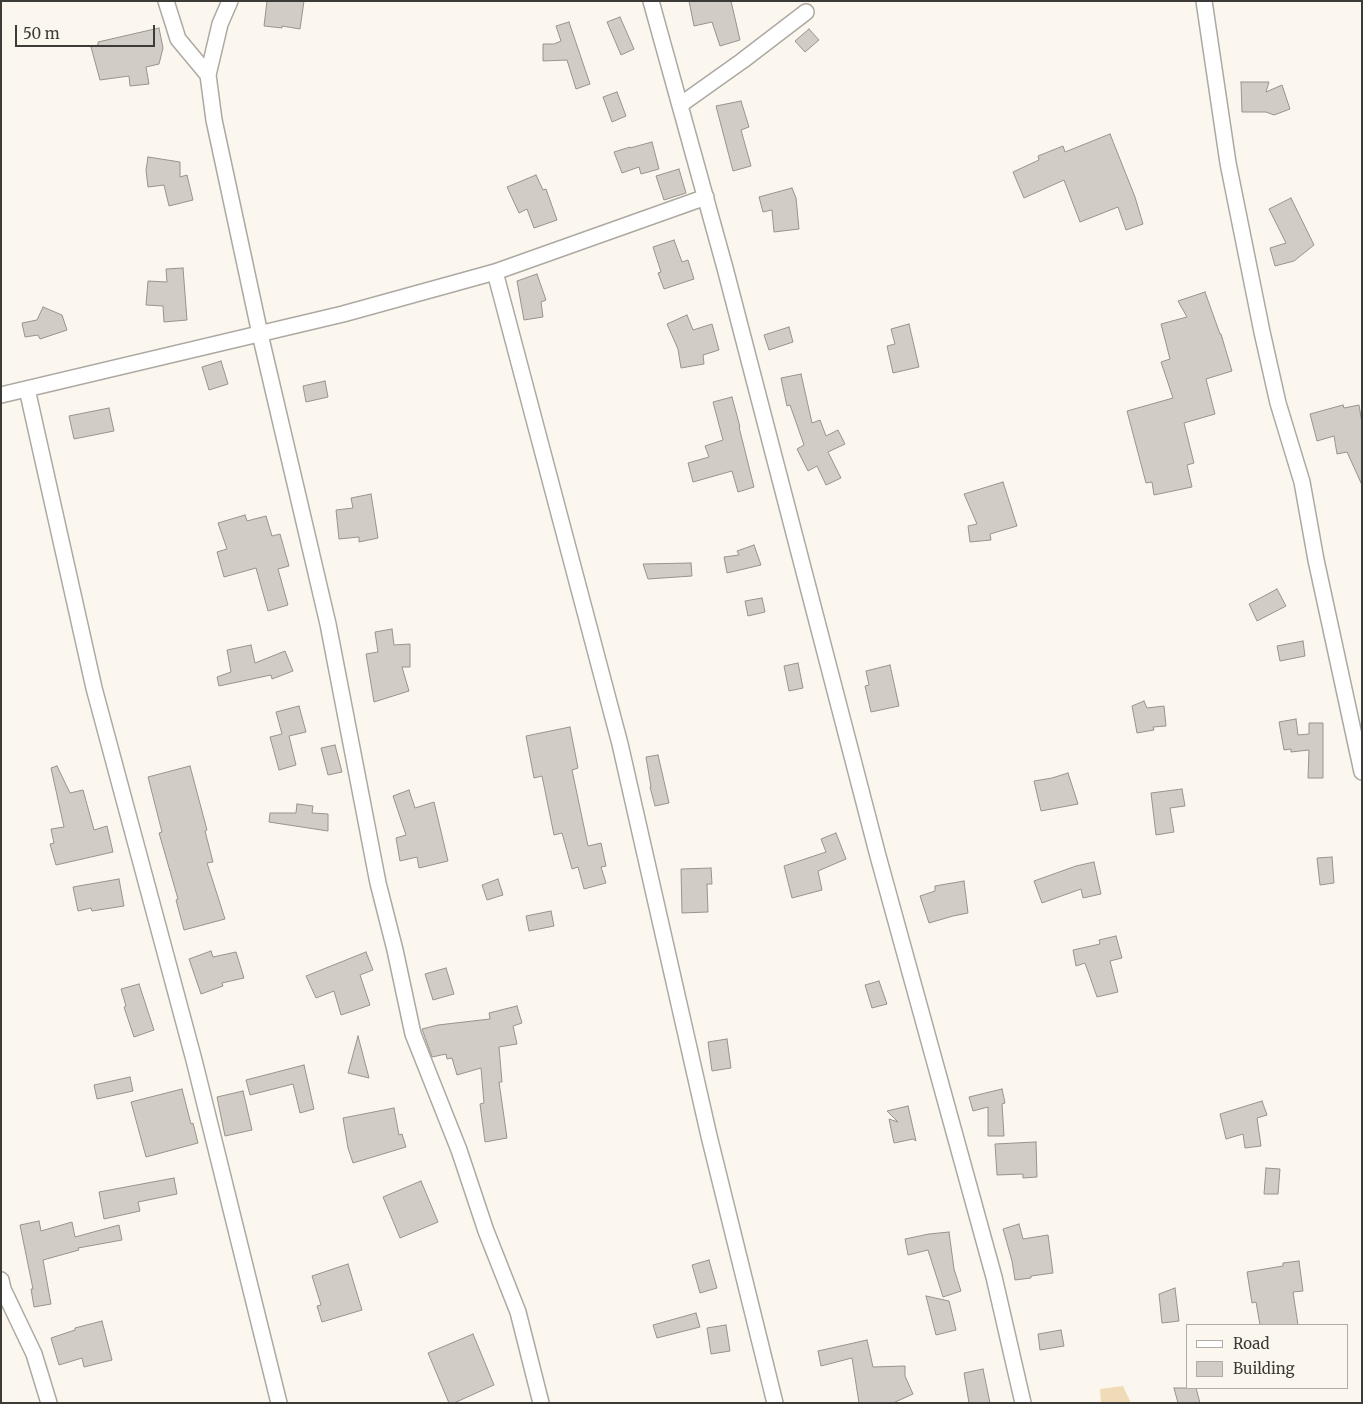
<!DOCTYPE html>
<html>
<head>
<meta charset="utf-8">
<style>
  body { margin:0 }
  #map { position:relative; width:1363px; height:1404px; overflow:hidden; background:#fbf7ef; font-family:Merriweather,serif }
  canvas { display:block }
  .frame { position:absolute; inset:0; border:2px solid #3d3b38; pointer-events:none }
  .legend { position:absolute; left:1186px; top:1324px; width:162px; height:65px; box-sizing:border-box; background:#fbf7ef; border:1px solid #afaca6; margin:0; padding:6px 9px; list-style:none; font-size:15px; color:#3d3b38 }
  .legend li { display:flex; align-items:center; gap:10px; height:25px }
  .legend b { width:25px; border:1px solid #afaca6 }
  .scale { position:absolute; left:15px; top:25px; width:140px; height:22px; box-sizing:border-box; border:2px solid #3d3b38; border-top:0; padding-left:6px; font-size:15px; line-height:18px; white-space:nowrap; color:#3d3b38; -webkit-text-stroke:4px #fbf7ef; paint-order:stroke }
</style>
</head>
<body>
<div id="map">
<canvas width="1363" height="1404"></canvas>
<div class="frame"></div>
<ul class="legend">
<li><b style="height:6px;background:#fff"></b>Road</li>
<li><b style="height:14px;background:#d1ccc5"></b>Building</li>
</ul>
<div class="scale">50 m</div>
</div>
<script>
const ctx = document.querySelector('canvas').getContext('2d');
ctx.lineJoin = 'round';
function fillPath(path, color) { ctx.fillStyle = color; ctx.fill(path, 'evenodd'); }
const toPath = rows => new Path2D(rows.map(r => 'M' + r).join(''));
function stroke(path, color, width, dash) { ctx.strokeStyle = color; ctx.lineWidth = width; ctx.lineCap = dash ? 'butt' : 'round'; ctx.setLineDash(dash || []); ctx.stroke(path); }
fillPath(toPath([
  [1123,1386,1131,1403,1101,1403,1100,1389]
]), '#f0dbb8');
const building = toPath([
  [267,1,304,1,300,29,282,26,282,28,264,26,267,1],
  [689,1,731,1,740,40,720,46,712,22,694,26,689,1],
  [620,17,634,49,621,55,607,22,620,17],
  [569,22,590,84,576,89,567,60,543,61,543,44,554,44,561,41,556,26,569,22],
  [159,28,163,48,159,64,146,67,149,84,130,86,129,76,100,80,91,47,98,45,98,42,159,28],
  [809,29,819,40,805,52,795,41,809,29],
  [1241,82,1269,82,1266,92,1282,85,1290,109,1274,115,1266,112,1242,112,1241,82],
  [617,92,626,116,612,122,603,97,617,92],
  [741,101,749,127,741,130,751,166,733,171,716,106,741,101],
  [1110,134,1135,197,1143,224,1126,230,1118,207,1080,222,1064,180,1024,198,1013,172,1039,160,1038,156,1063,146,1065,152,1110,134],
  [652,142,659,169,641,174,639,167,622,173,614,152,630,147,630,148,652,142],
  [148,157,180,162,180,177,187,175,193,200,169,206,164,185,148,187,146,170,148,157],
  [679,169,686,193,664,200,656,176,679,169],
  [536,175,543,190,546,189,557,220,534,228,527,209,519,213,507,187,536,175],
  [792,188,796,198,799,229,774,232,772,210,763,212,759,197,792,188],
  [1291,198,1314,245,1294,261,1275,266,1270,248,1286,243,1269,209,1291,198],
  [674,240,682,262,688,260,694,279,664,289,658,273,661,272,653,247,674,240],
  [183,268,187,320,164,322,163,306,146,305,148,281,167,282,166,269,183,268],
  [537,274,546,300,541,302,543,317,524,320,517,281,537,274],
  [1205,292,1220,334,1221,334,1232,371,1206,379,1215,414,1184,423,1194,463,1187,465,1192,487,1154,495,1152,482,1146,483,1127,411,1173,398,1161,362,1170,359,1161,324,1187,317,1178,301,1205,292],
  [43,307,62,315,67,330,40,339,38,335,25,337,22,323,37,320,43,307],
  [687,315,693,330,712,324,719,350,703,355,704,364,681,368,678,349,667,324,687,315],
  [909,324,919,367,893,373,887,346,895,344,891,329,909,324],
  [789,327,793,342,769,350,764,335,789,327],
  [221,361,228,384,209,390,202,367,221,361],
  [801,374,812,423,820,420,826,436,838,430,845,444,828,452,841,478,826,485,817,466,808,471,797,449,804,445,790,405,787,406,781,378,801,374],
  [325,381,328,397,306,402,303,386,325,381],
  [732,397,740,427,739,427,754,487,738,492,732,471,693,482,688,463,709,457,705,446,723,440,713,402,732,397],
  [1343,405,1344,408,1359,405,1362,423,1362,485,1347,452,1337,454,1334,436,1317,441,1310,414,1343,405],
  [109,408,114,431,74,439,69,416,109,408],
  [1003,482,1017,526,990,534,991,540,970,542,968,526,977,524,964,494,1003,482],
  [371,494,378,538,359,542,359,537,339,539,336,510,353,508,351,498,371,494],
  [245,515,247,521,266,516,272,536,280,534,289,566,278,569,288,605,268,611,256,568,224,577,217,552,227,549,218,523,245,515],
  [754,545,761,565,727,573,724,557,739,555,737,551,754,545],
  [691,563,692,576,648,579,643,564,691,563],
  [1277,589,1286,606,1257,621,1249,604,1277,589],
  [762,598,765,612,748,616,745,601,762,598],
  [392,629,394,645,410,644,410,667,402,667,409,691,374,702,366,654,378,652,375,632,392,629],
  [1303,641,1305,656,1280,661,1277,646,1303,641],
  [251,645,255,663,285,651,293,671,272,679,271,675,219,686,217,677,231,672,227,650,251,645],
  [798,663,803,688,789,691,784,666,798,663],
  [890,665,899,706,871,712,865,686,869,685,866,671,890,665],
  [1144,701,1147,708,1164,706,1166,726,1153,727,1154,730,1137,733,1132,706,1144,701],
  [299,706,306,732,289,736,296,765,279,770,270,737,282,734,276,712,299,706],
  [1296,719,1298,735,1309,734,1309,723,1323,723,1323,778,1308,778,1309,750,1291,752,1291,749,1284,750,1279,722,1296,719],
  [570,727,578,768,572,770,588,846,601,843,606,866,601,867,606,883,584,889,578,867,572,869,562,833,554,835,542,776,534,778,526,736,570,727],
  [335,745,342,772,328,775,321,748,335,745],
  [658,755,669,803,655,806,650,787,651,787,646,757,658,755],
  [57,766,70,793,83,790,94,830,107,826,113,852,56,865,50,844,54,843,51,829,64,827,51,768,57,766],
  [190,766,207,830,205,831,213,862,207,863,225,919,184,930,176,900,178,899,159,833,162,832,148,777,190,766],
  [1068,773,1078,804,1041,811,1034,781,1052,778,1068,773],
  [1182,789,1185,806,1170,808,1174,832,1156,835,1151,793,1182,789],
  [409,790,415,808,434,802,448,861,419,868,417,857,400,861,396,838,406,835,393,796,409,790],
  [297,804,313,806,312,813,328,814,328,831,269,822,270,813,296,813,297,804],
  [836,833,846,859,818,871,822,890,792,898,784,866,826,852,821,839,836,833],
  [1332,857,1334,883,1320,885,1317,858,1332,857],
  [1094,862,1101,894,1083,898,1081,889,1042,903,1034,881,1076,866,1094,862],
  [711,868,712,884,707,884,708,912,682,913,681,869,711,868],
  [119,879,124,906,92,911,91,908,78,911,73,887,119,879],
  [498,879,503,895,487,900,482,885,498,879],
  [964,881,968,913,953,916,929,923,920,896,935,891,935,886,964,881],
  [551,911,554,926,529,931,526,916,551,911],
  [1116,936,1122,958,1110,961,1118,992,1097,997,1085,963,1076,966,1073,950,1100,944,1099,940,1116,936],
  [211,951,213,957,236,952,244,978,222,983,223,986,201,994,189,959,211,951],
  [366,952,373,970,360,975,370,1005,341,1015,334,991,316,998,306,976,366,952],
  [446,968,454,994,433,1000,425,974,446,968],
  [879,981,887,1004,872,1008,865,985,879,981],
  [139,984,154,1030,134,1037,124,1007,126,1006,121,989,139,984],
  [517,1006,522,1023,513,1026,517,1044,499,1047,502,1082,499,1082,507,1138,485,1142,480,1104,484,1103,481,1068,457,1075,452,1058,447,1059,446,1054,432,1057,422,1029,438,1025,490,1019,489,1013,517,1006],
  [358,1036,369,1078,348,1073,358,1036],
  [727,1039,731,1068,712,1071,708,1042,727,1039],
  [304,1065,314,1109,300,1113,293,1084,250,1095,246,1080,304,1065],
  [130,1077,133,1091,97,1099,94,1085,130,1077],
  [182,1089,191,1124,193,1123,198,1143,146,1157,131,1102,182,1089],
  [1002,1089,1005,1103,1002,1104,1004,1136,988,1136,988,1107,973,1111,969,1097,1002,1089],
  [243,1091,252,1130,225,1136,217,1097,243,1091],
  [1262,1101,1267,1115,1257,1118,1261,1146,1245,1148,1243,1134,1226,1139,1220,1114,1262,1101],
  [908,1106,916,1141,913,1139,894,1143,889,1119,898,1122,887,1111,908,1106],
  [394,1108,399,1135,402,1134,406,1147,353,1163,348,1148,343,1118,394,1108],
  [1036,1142,1037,1177,1023,1178,1023,1174,997,1175,995,1144,1036,1142],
  [1266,1168,1280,1169,1278,1194,1264,1194,1266,1168],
  [174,1178,177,1194,138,1202,140,1211,104,1219,99,1192,174,1178],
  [421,1181,438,1222,400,1238,383,1197,421,1181],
  [39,1221,41,1231,72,1222,75,1237,119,1225,122,1240,78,1248,79,1250,43,1260,51,1304,34,1307,31,1289,33,1289,20,1225,39,1221],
  [1019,1224,1023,1239,1048,1235,1053,1273,1031,1276,1031,1278,1015,1280,1012,1261,1003,1229,1019,1224],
  [949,1232,954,1269,961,1291,943,1297,928,1250,908,1255,905,1239,929,1234,949,1232],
  [709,1260,717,1288,700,1293,692,1265,709,1260],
  [1299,1261,1303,1291,1293,1292,1298,1325,1260,1325,1256,1302,1252,1303,1247,1272,1283,1266,1283,1263,1299,1261],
  [348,1264,362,1310,322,1322,317,1306,321,1305,312,1276,348,1264],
  [1175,1288,1179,1321,1162,1323,1159,1294,1175,1288],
  [926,1296,949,1301,956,1330,936,1335,926,1296],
  [696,1313,700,1327,657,1338,653,1325,696,1313],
  [102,1321,112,1360,84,1367,82,1358,59,1365,51,1338,75,1330,75,1328,102,1321],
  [726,1325,730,1351,711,1354,707,1328,726,1325],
  [1061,1330,1064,1346,1040,1350,1038,1334,1061,1330],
  [473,1334,494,1385,454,1403,449,1403,428,1353,473,1334],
  [867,1340,873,1367,905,1366,905,1376,913,1394,893,1403,859,1403,852,1358,821,1366,818,1351,867,1340],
  [983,1369,990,1403,969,1403,964,1373,983,1369],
  [1174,1388,1196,1388,1200,1403,1178,1403,1174,1388]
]);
fillPath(building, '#d1ccc5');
stroke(building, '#98948d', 1);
const street = toPath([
  [166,1,178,39,208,75],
  [230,1,220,24,208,75,214,120,260,334,328,624,378,883,395,950,413,1034,459,1150,486,1231,518,1312,541,1403],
  [651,1,725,268,878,856,994,1277,1023,1403],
  [1204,1,1228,163,1262,332,1278,403,1302,482,1316,560,1362,772],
  [680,105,742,61,806,12],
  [495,272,620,744,709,1136,775,1403],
  [27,389,94,688,194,1060,279,1403],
  [1,395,343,314,495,272,706,197],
  [1,1280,3,1289,34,1354,49,1403]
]);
stroke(street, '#ada9a2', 18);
stroke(street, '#fff', 15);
</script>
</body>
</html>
